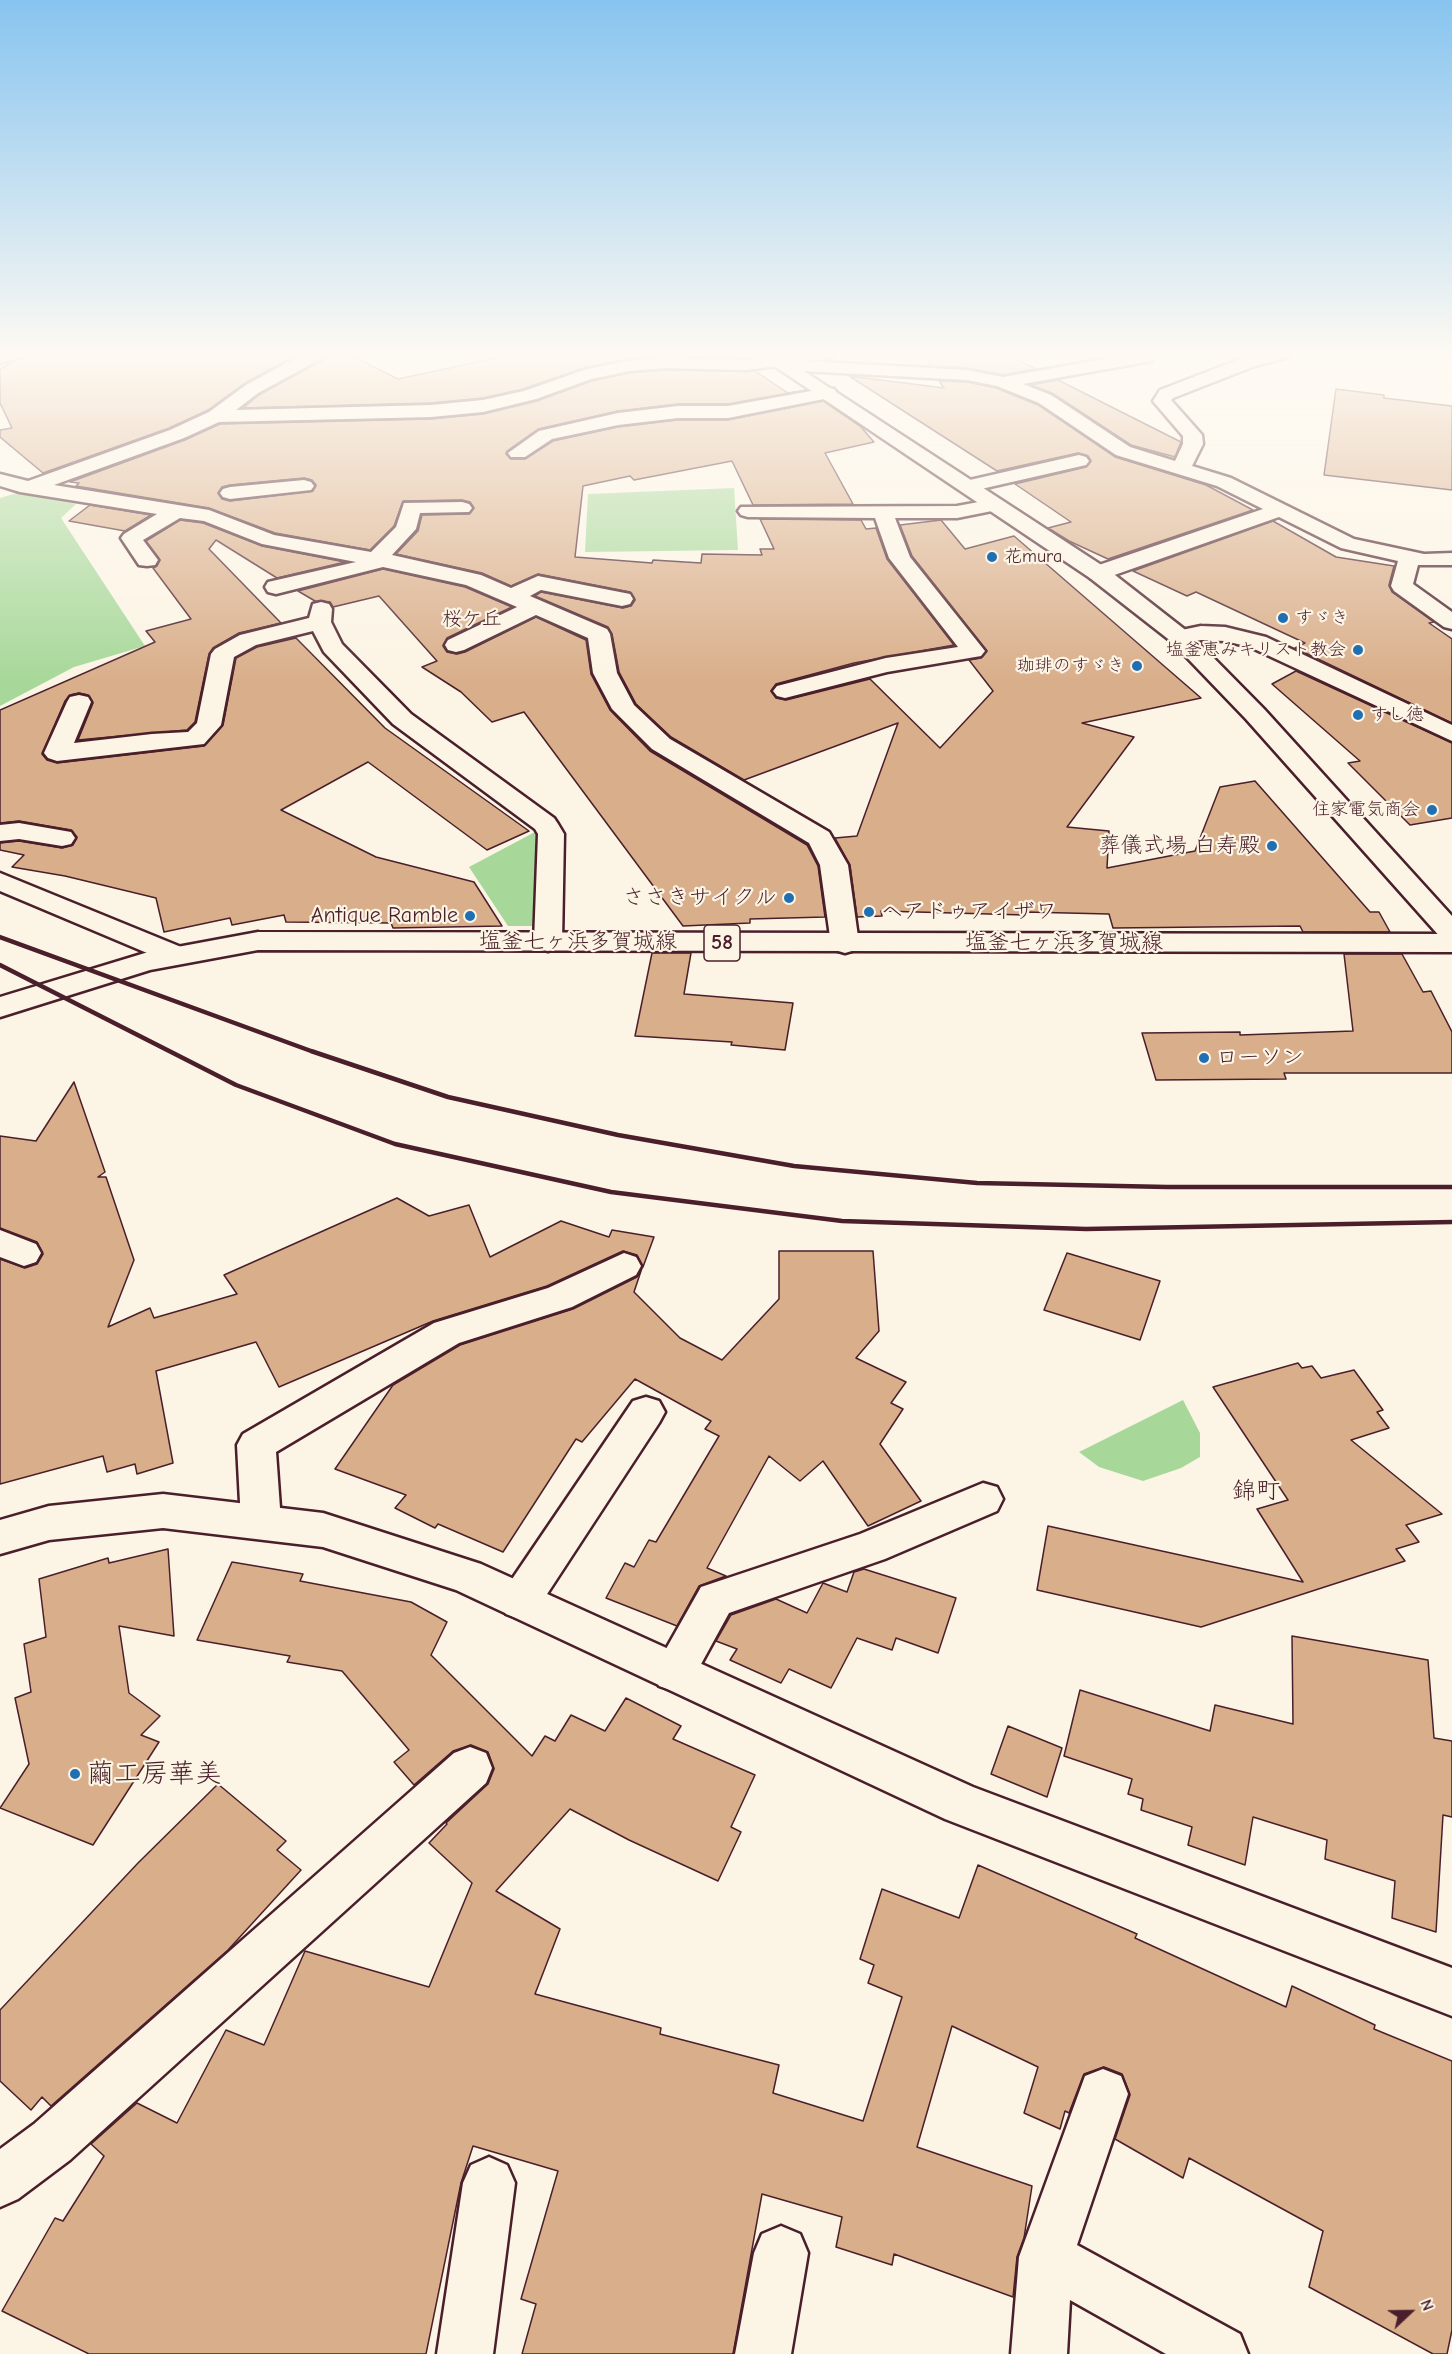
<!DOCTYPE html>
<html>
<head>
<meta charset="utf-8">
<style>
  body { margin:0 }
  #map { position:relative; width:1452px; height:2354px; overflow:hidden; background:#fcf5e5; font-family:"Comic Neue",sans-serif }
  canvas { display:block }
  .north { position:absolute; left:1380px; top:2282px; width:60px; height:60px; -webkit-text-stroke:4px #fcf5e5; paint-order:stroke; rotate:68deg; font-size:16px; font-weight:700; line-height:24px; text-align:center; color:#4a1f2b }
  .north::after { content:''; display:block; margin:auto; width:21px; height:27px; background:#4a1f2b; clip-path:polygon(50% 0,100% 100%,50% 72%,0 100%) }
</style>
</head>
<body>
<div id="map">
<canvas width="1452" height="2354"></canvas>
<div class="north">N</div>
</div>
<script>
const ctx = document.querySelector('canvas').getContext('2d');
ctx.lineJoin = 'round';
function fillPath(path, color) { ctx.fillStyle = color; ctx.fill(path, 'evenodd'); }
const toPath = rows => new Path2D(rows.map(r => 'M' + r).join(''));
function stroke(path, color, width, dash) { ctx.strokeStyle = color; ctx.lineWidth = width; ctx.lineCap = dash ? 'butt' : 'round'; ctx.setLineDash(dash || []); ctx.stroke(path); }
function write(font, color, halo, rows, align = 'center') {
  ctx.font = font + ' "Comic Neue","Klee One",sans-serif'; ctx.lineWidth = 4.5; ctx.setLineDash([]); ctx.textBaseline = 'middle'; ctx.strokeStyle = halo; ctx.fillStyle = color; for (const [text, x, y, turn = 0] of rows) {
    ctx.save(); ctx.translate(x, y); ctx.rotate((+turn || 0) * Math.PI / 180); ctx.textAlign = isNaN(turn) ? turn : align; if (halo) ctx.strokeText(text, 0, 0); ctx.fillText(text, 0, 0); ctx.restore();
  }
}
fillPath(toPath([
  [734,488,738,550,585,552,588,494],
  [17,493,76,504,61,518,145,646,74,667,0,706,0,498],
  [535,832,539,835,536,926,508,926,469,867],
  [1183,1400,1200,1433,1200,1457,1181,1468,1143,1481,1099,1467,1079,1452]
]), '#a7d899');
const building = toPath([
  [30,353,300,353,245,383,208,410,169,428,43,473,0,437,0,430,12,428,0,403,0,369,30,353],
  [329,353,346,353,398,379,519,353,726,353,733,357,665,356,629,359,586,367,523,389,483,398,431,403,243,408,259,395,325,359,329,353],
  [924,353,1004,353,1036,369,1003,375,967,368,931,366,924,353],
  [665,370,755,371,788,393,806,390,728,404,678,404,618,411,538,429,507,451,506,454,511,459,525,459,553,441,618,427,678,420,728,420,823,401,861,427,874,442,825,453,853,504,753,505,732,461,634,480,630,476,583,486,575,557,652,563,653,560,701,563,702,554,762,555,760,549,774,549,760,519,861,520,866,529,876,528,887,559,954,645,854,663,776,684,771,691,776,698,786,700,870,679,940,748,993,691,969,660,981,658,987,651,912,556,900,525,941,520,965,549,1014,536,1201,698,1082,723,1134,737,1067,827,1109,831,1107,868,1195,851,1220,787,1255,781,1370,912,1379,912,1390,932,1303,932,1300,926,1113,928,1109,914,1025,912,1025,915,881,911,882,916,857,917,850,865,835,838,857,836,898,723,744,780,671,737,636,704,619,672,612,634,608,627,535,596,541,592,623,608,631,606,635,600,630,592,538,574,511,586,482,573,396,554,418,531,422,515,469,514,474,508,470,502,462,500,403,501,394,526,370,550,275,533,209,508,76,486,79,483,70,482,185,440,220,424,431,419,483,414,537,401,592,381,629,373,665,370],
  [304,478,312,480,316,485,313,491,230,501,222,499,218,493,222,487,230,485,304,478],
  [849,376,944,388,939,381,967,382,996,388,1038,405,1115,457,1206,485,1253,510,1108,559,1069,541,1048,528,1071,522,1015,484,1086,467,1091,461,1088,456,1078,453,997,471,849,376],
  [1058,380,1181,442,1175,457,1131,445,1052,393,1031,385,1058,380],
  [1336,389,1384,395,1384,398,1452,406,1452,490,1324,475,1336,389],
  [90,505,151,515,125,531,69,521,90,505],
  [180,520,203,523,262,546,345,562,277,578,216,540,209,549,281,623,239,633,213,648,209,654,195,722,187,730,78,740,93,703,88,695,79,693,70,695,65,701,42,754,47,760,57,763,204,746,223,725,236,658,257,647,296,638,385,728,529,831,487,850,368,762,281,810,376,857,474,882,502,926,393,928,391,923,286,922,284,915,232,925,230,918,164,932,156,898,65,876,12,867,24,855,0,850,0,843,19,841,62,848,73,845,77,837,71,830,19,821,0,823,0,710,155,642,146,631,191,619,153,568,157,566,160,560,146,541,180,520],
  [1273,521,1336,557,1394,566,1389,585,1392,592,1434,622,1429,623,1452,639,1452,723,1295,648,1305,643,1196,592,1187,596,1133,571,1273,521],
  [383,569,465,587,512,607,447,638,443,646,447,652,457,654,465,652,536,617,586,640,591,674,610,710,650,751,807,845,818,866,825,917,750,919,750,923,683,926,524,712,492,722,461,692,422,667,437,661,379,596,333,607,330,602,315,601,298,591,383,569],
  [1296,671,1452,743,1452,818,1410,825,1348,763,1360,761,1272,684,1296,671],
  [652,953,691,953,684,994,793,1003,785,1050,731,1045,732,1042,635,1036,652,953],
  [1344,954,1402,954,1423,992,1431,991,1452,1032,1452,1073,1284,1073,1286,1079,1156,1080,1142,1033,1240,1032,1240,1035,1353,1031,1344,954],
  [74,1082,105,1172,98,1177,106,1177,134,1260,108,1327,150,1308,154,1318,237,1294,224,1275,397,1198,429,1216,469,1205,490,1257,561,1221,609,1237,612,1230,654,1237,643,1267,637,1255,623,1251,547,1286,433,1321,279,1387,256,1342,156,1371,173,1463,137,1474,135,1464,107,1472,103,1456,0,1484,0,1259,25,1268,37,1264,43,1254,37,1242,0,1228,0,1136,36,1141,74,1082],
  [779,1251,873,1251,879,1331,856,1358,906,1382,891,1403,903,1409,880,1444,921,1501,868,1526,823,1461,800,1481,769,1456,707,1568,726,1576,699,1586,677,1626,606,1598,625,1563,634,1567,649,1540,656,1542,719,1436,705,1429,711,1421,635,1379,582,1442,576,1439,503,1552,438,1524,435,1528,395,1508,406,1495,335,1469,393,1385,460,1345,573,1309,637,1277,642,1268,634,1292,680,1338,722,1360,779,1299,779,1251],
  [1067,1253,1160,1281,1140,1340,1044,1310,1067,1253],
  [1298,1363,1302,1368,1312,1366,1321,1378,1354,1370,1383,1410,1377,1412,1389,1428,1351,1440,1442,1514,1406,1525,1419,1542,1396,1549,1405,1561,1201,1627,1037,1590,1048,1526,1303,1582,1257,1509,1288,1500,1213,1387,1298,1363],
  [168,1549,174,1636,119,1626,129,1693,160,1716,141,1735,159,1742,93,1845,0,1808,29,1764,15,1698,31,1692,24,1644,46,1637,39,1579,108,1558,109,1563,168,1549],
  [232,1562,303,1574,300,1581,411,1602,447,1622,431,1655,532,1756,545,1736,555,1741,571,1715,605,1731,626,1698,681,1726,673,1739,755,1775,731,1827,741,1832,718,1881,629,1840,570,1809,496,1891,560,1929,535,1994,661,2028,660,2034,779,2065,773,2093,863,2121,902,1997,868,1983,874,1965,860,1959,882,1889,959,1918,978,1865,1137,1934,1135,1938,1286,2007,1292,1986,1375,2025,1374,2029,1452,2061,1452,2330,1447,2354,1433,2354,1309,2287,1323,2231,1189,2158,1183,2178,1115,2139,1130,2095,1122,2074,1104,2067,1084,2074,1069,2113,1065,2111,1060,2129,1024,2113,1038,2067,952,2026,917,2147,1032,2186,1024,2238,1017,2257,1013,2297,894,2254,892,2265,836,2247,842,2217,762,2194,733,2354,522,2354,536,2304,521,2299,558,2171,473,2146,461,2183,426,2354,89,2354,2,2311,55,2218,63,2221,104,2156,91,2144,137,2103,177,2123,226,2030,264,2045,305,1951,429,1987,472,1883,429,1843,447,1824,446,1823,488,1784,494,1769,488,1752,471,1745,453,1751,414,1785,394,1762,409,1750,342,1671,287,1662,290,1656,197,1640,232,1562],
  [864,1569,956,1598,938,1653,896,1638,892,1650,857,1638,831,1688,789,1669,781,1683,730,1660,737,1649,716,1641,731,1615,776,1599,807,1613,823,1583,847,1592,854,1572,864,1569],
  [1292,1636,1428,1660,1434,1738,1452,1741,1452,1817,1443,1815,1436,1932,1392,1918,1395,1881,1325,1859,1327,1840,1253,1817,1245,1865,1188,1845,1192,1827,1141,1810,1143,1799,1128,1794,1132,1779,1064,1756,1080,1690,1210,1731,1215,1705,1293,1724,1292,1636],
  [1008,1726,1062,1748,1047,1797,991,1774,1008,1726],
  [218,1784,286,1841,277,1850,301,1870,228,1950,51,2106,42,2097,31,2110,0,2081,0,2010,138,1863,218,1784]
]);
fillPath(building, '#d9ae8a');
stroke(building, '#4a1f2b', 1.5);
const minor = toPath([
  [0,353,24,353,21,357,0,363,0,353],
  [305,353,327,353,324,357,258,393,236,410,431,405,483,400,524,391,587,369,629,361,665,358,746,360,778,356,786,360,967,370,1003,377,1138,353,1157,353,1152,361,1146,362,1023,384,1051,395,1130,447,1175,461,1183,444,1183,436,1153,401,1160,390,1243,358,1262,353,1292,353,1289,357,1255,366,1173,398,1171,400,1202,435,1203,444,1192,466,1231,478,1354,539,1424,554,1452,553,1452,565,1418,565,1413,584,1452,612,1452,629,1444,627,1394,591,1391,586,1398,561,1341,548,1279,517,1106,578,1098,579,1090,578,1087,573,1090,568,1263,509,1217,486,1116,455,1039,403,997,386,967,380,785,370,777,366,746,370,665,368,629,371,591,379,536,399,483,412,431,417,219,422,184,438,54,485,209,510,274,535,371,552,396,527,404,503,462,502,469,504,472,508,469,512,420,513,416,529,392,555,481,575,511,588,538,576,630,594,633,599,630,604,622,606,541,590,530,596,607,629,610,634,617,673,634,705,670,739,829,832,848,865,859,944,855,950,845,953,835,950,831,944,820,865,809,843,652,749,612,709,593,673,588,638,536,615,464,650,456,652,448,650,445,645,448,640,517,607,466,585,383,567,276,594,268,592,265,587,268,582,356,562,262,544,204,521,180,518,143,540,158,560,155,565,147,566,139,565,121,538,124,534,157,514,20,492,0,486,0,474,28,481,170,430,209,412,246,385,305,353],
  [828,388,834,389,837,393,834,397,728,418,678,418,618,425,552,439,525,457,511,457,508,453,539,431,618,413,678,406,728,406,828,388],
  [1079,455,1086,457,1089,461,1086,465,968,492,961,490,958,486,961,482,1079,455],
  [304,480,311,482,314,486,311,490,230,499,223,497,220,493,223,489,230,487,304,480],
  [995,499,1002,501,1005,505,1002,509,957,518,895,518,910,557,981,646,985,651,981,656,887,672,785,698,777,696,773,691,777,686,886,658,958,647,889,558,875,518,748,517,741,515,738,511,741,507,957,506,995,499],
  [321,602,329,604,332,609,331,622,342,644,411,714,554,818,558,824,564,834,562,942,558,948,548,951,538,948,534,942,538,834,535,829,393,724,324,652,313,631,256,645,234,657,221,725,204,744,57,761,48,758,44,753,67,702,70,697,79,695,88,697,91,702,74,743,152,734,188,732,197,723,211,654,215,649,240,635,309,618,313,604,321,602],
  [1201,626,1225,627,1266,637,1452,725,1452,741,1250,647,1225,641,1201,640,1180,644,1172,642,1169,637,1172,632,1201,626],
  [19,823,71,832,75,838,71,844,62,846,19,839,0,841,0,825,19,823],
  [0,873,186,949,190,955,186,961,176,964,166,961,0,891,0,873],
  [0,1230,36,1244,41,1253,36,1262,24,1266,0,1257,0,1230],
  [624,1253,636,1257,641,1266,636,1275,572,1307,459,1343,276,1452,281,1522,275,1534,261,1539,247,1534,241,1522,237,1445,243,1434,434,1323,548,1288,624,1253],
  [646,1397,659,1401,665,1412,659,1423,534,1614,520,1619,506,1614,500,1601,506,1588,633,1401,646,1397],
  [983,1483,997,1487,1003,1499,997,1511,885,1559,729,1613,689,1686,674,1691,659,1686,653,1672,701,1587,860,1534,983,1483],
  [470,1747,486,1753,492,1768,486,1783,70,2160,18,2199,0,2207,0,2149,34,2124,454,1753,470,1747],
  [1103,2069,1121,2076,1128,2094,1077,2245,1240,2334,1248,2354,1166,2354,1070,2300,1067,2354,1011,2354,1019,2257,1085,2076,1103,2069],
  [489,2157,507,2165,515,2183,493,2354,437,2354,463,2183,471,2165,489,2157],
  [781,2226,800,2234,808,2253,791,2354,735,2354,754,2253,762,2234,781,2226]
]);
const tertiary = toPath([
  [755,353,776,353,780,355,835,353,832,357,793,364,1106,568,1188,632,1264,709,1452,916,1452,942,1442,939,1246,719,1172,642,1090,578,755,353],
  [163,1494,323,1513,481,1564,973,1787,1452,1968,1452,2016,945,1819,456,1590,323,1547,163,1528,49,1540,0,1554,0,1520,49,1506,163,1494]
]);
const primary = toPath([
  [258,932,1452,934,1452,952,258,950,150,970,0,1017,0,997,145,953,258,932]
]);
stroke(minor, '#4a1f2b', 5);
stroke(tertiary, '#4a1f2b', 5);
stroke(primary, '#4a1f2b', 5);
fillPath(minor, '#fcf5e5');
fillPath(tertiary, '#fcf5e5');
fillPath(primary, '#fcf5e5');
stroke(toPath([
  [0,937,311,1051,448,1097,618,1135,794,1166,977,1183,1167,1187,1452,1187],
  [0,965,236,1085,395,1144,611,1192,842,1221,1086,1229,1452,1222]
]), '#4a1f2b', 4.5);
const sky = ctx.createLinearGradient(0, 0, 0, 683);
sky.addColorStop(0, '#87c4ef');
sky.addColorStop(0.52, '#fefaf3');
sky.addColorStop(1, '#fefaf300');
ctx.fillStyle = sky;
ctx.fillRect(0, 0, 1452, 683);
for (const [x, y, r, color] of [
  [992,557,6,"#1f6fb2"],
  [1283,618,6,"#1f6fb2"],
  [1358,650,6,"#1f6fb2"],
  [1137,666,6,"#1f6fb2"],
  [1358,715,6,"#1f6fb2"],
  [1432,810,6,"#1f6fb2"],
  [1272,846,6,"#1f6fb2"],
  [789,898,6,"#1f6fb2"],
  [869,912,6,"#1f6fb2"],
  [470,916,6,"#1f6fb2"],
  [1204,1058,6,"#1f6fb2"],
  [75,1774,6,"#1f6fb2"]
]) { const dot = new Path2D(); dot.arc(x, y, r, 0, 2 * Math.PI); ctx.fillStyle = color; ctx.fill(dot); stroke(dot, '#fcf5e5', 2); }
write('18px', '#4a1f2b', '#fcf5e5', [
  ["花mura",1004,557],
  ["すゞき",1295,618],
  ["塩釜恵みキリスト教会",1346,650,"right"],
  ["珈琲のすゞき",1125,666,"right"],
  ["すし徳",1370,715],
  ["住家電気商会",1420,810,"right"]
], 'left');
write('20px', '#4a1f2b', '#fcf5e5', [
  ["桜ケ丘",472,619]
]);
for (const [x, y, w] of [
  [722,943,36]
]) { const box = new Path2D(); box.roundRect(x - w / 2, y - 18, w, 36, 4.5); ctx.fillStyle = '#fcf5e5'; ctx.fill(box); stroke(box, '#4a1f2b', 1.5); }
write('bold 21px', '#4a1f2b', null, [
  ["58",722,943]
]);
write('22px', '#4a1f2b', '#fcf5e5', [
  ["葬儀式場 白寿殿",1260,846],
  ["ささきサイクル",777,898],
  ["ヘアドゥアイザワ",881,912,"left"],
  ["Antique Ramble",458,916],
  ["ローソン",1216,1058,"left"]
], 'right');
write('22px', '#4a1f2b', '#fcf5e5', [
  ["塩釜七ヶ浜多賀城線",578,942],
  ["塩釜七ヶ浜多賀城線",1064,943]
]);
write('24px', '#4a1f2b', '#fcf5e5', [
  ["錦町",1256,1491]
]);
write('27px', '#4a1f2b', '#fcf5e5', [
  ["繭工房華美",87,1774]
], 'left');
</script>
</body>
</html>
